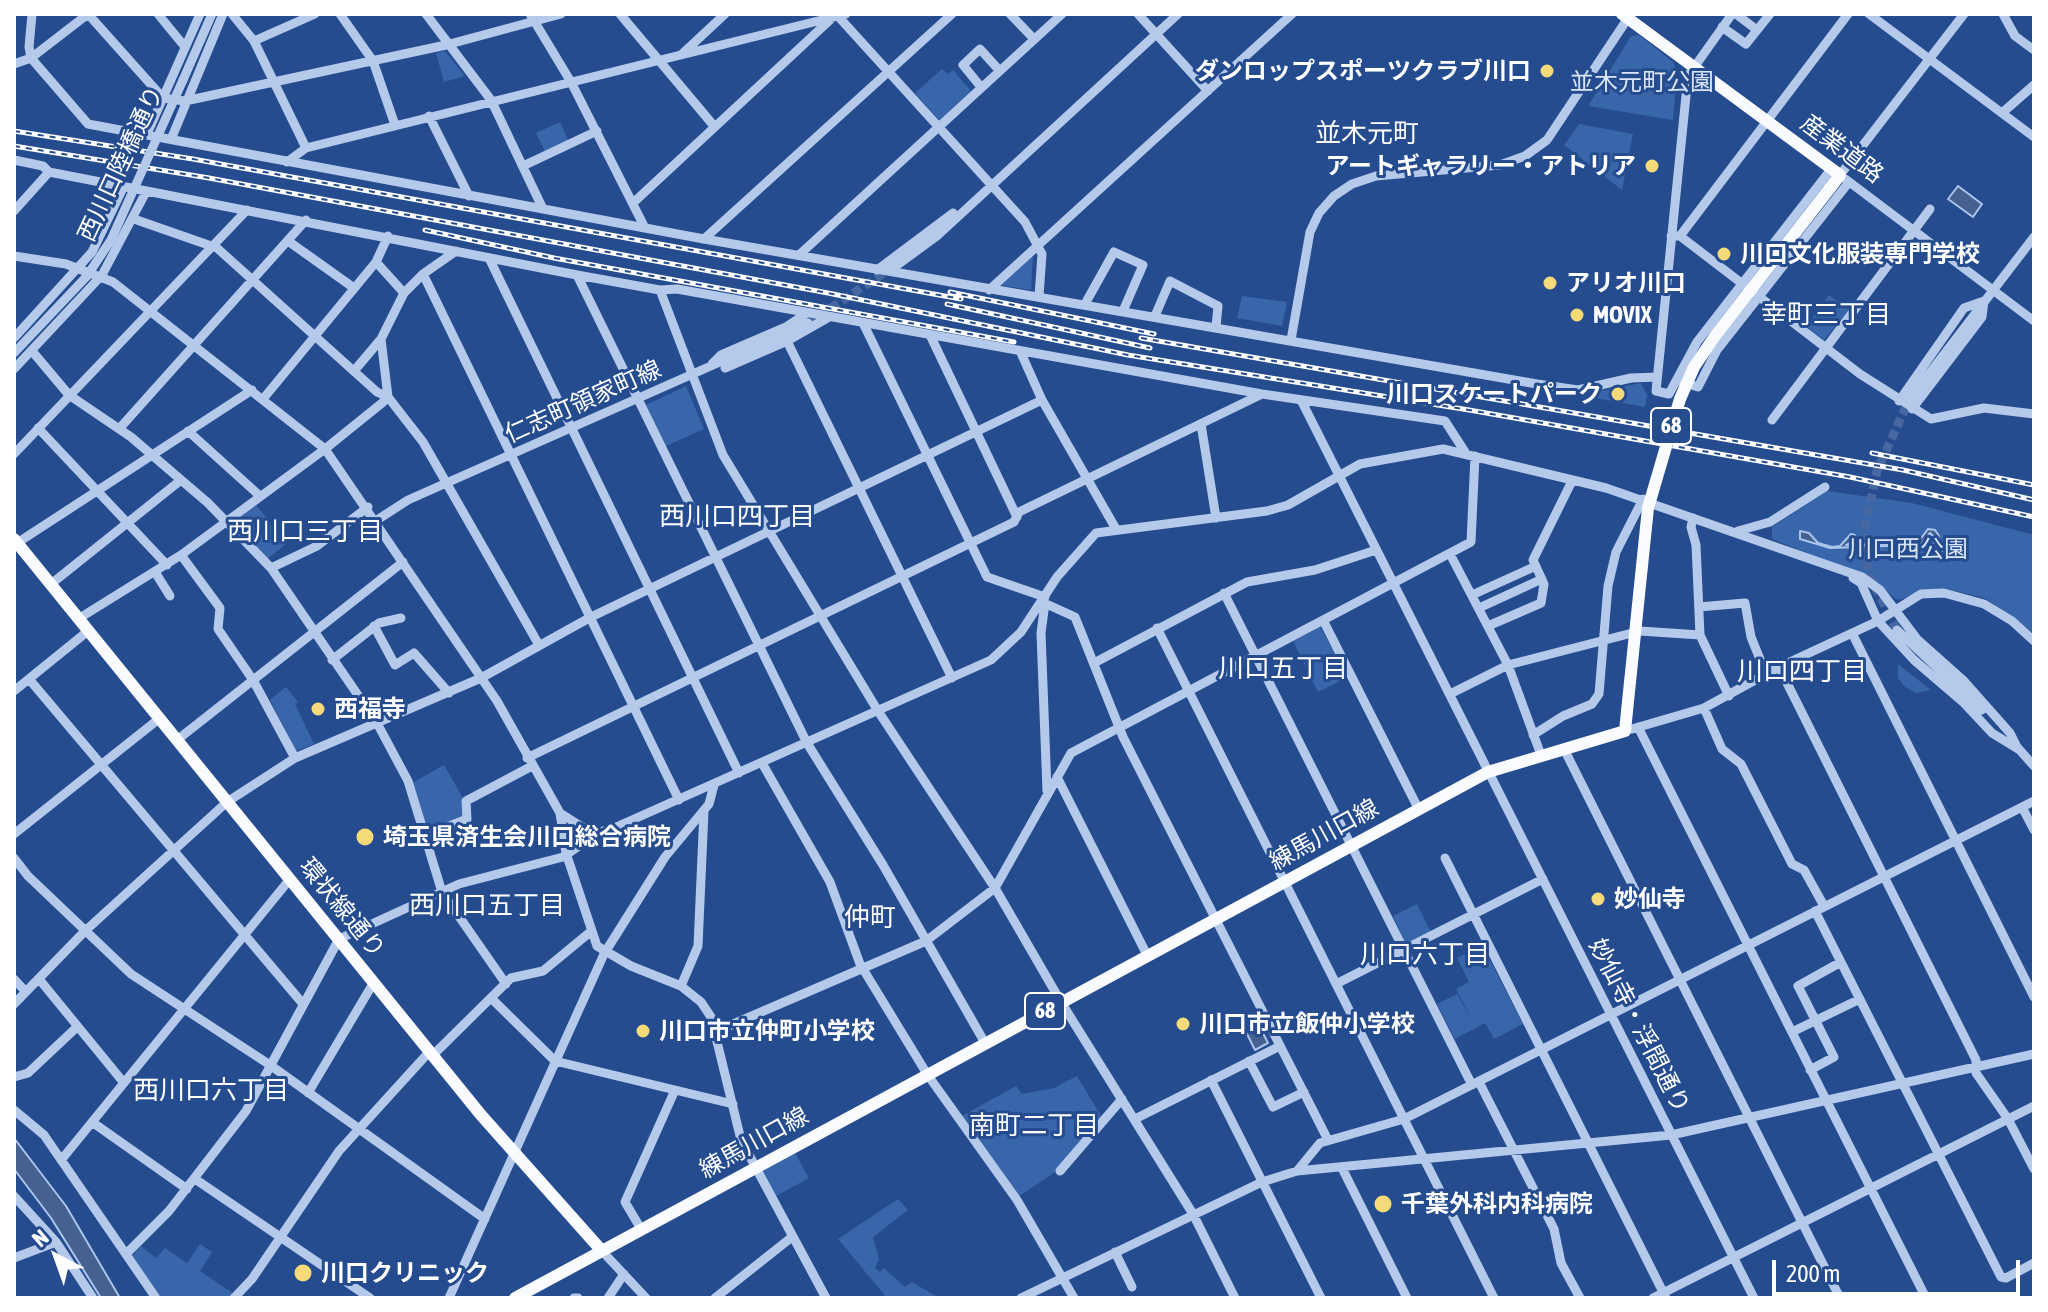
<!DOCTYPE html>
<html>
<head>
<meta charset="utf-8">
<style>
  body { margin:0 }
  #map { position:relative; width:2048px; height:1312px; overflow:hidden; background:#254c8f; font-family:"Asap Condensed",sans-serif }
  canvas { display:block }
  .frame { position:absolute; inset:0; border:16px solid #fff; pointer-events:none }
  .north { position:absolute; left:16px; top:1216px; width:80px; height:80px; -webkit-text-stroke:6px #254c8f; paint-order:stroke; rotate:319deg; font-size:22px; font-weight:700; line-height:32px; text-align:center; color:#fff }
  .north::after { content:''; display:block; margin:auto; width:28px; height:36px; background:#fff; clip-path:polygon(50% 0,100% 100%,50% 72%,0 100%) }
  .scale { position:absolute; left:1772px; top:1260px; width:248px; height:36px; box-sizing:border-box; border:4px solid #fff; border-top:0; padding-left:10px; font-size:24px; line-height:28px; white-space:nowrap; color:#fff; -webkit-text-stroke:6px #254c8f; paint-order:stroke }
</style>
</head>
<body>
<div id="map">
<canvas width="2048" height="1312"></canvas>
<div class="frame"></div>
<div class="north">N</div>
<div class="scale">200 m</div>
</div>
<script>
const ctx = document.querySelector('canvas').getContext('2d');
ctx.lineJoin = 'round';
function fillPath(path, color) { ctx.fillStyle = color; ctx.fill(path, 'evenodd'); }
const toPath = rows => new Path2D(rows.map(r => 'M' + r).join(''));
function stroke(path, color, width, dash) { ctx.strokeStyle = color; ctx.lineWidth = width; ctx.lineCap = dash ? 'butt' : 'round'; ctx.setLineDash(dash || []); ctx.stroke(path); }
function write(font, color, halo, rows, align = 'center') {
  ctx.font = font + ' "Asap Condensed","Noto Sans JP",sans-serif'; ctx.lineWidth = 6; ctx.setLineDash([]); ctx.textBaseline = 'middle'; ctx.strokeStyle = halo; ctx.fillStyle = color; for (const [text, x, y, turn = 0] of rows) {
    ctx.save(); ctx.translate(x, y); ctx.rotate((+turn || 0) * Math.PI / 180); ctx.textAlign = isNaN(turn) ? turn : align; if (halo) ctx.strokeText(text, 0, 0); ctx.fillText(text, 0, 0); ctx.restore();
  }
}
fillPath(toPath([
  [1639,35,1673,62,1677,72,1673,120,1588,106,1631,36],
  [445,51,465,76,444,82,436,53],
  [942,69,948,74,953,70,971,91,939,120,915,93],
  [560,122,569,142,546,153,536,133],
  [1579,124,1633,134,1622,190,1564,145],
  [1033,255,1031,290,1000,285],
  [1829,295,1849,310,1824,340,1806,326],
  [1242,296,1287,302,1282,326,1237,318],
  [1641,383,1647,395,1645,407,1590,397,1590,393],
  [686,386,704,429,666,446,646,405],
  [1827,491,1912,503,2034,535,2034,634,1985,598,1947,589,1897,600,1872,579,1772,539,1772,527],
  [255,504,287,543,267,559,233,524,235,518],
  [1320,627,1348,677,1318,692,1293,641],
  [1898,664,1931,690,1916,693,1905,687,1898,678],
  [286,687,298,702,295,704,314,744,296,751,270,700],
  [444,765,464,800,465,815,427,831,412,783],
  [1417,904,1431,932,1410,943,1405,942,1393,916],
  [1482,945,1523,1024,1494,1039,1485,1023,1455,1039,1437,1004,1457,994,1471,1019,1456,989,1469,982,1457,958],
  [1077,1076,1101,1116,1054,1173,1019,1196,962,1116,1016,1086,1022,1094,1054,1088],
  [795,1153,809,1178,776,1196,763,1171],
  [898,1199,908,1210,873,1237,879,1259,875,1268,880,1272,884,1268,905,1287,912,1282,939,1298,887,1298,838,1239],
  [200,1244,212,1252,200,1271,234,1294,229,1298,162,1298,132,1256,141,1246,156,1258,165,1248,187,1263]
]), '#3965ab');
const water = toPath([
  [1958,186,1982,204,1973,217,1948,199,1958,186],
  [1928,529,1935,530,1939,536,1938,549,1950,550,1954,554,1932,548,1936,539,1930,533,1921,544,1916,546,1899,540,1887,546,1830,548,1800,539,1800,531,1809,533,1818,543,1832,547,1840,546,1851,534,1855,535,1853,541,1846,545,1887,544,1903,537,1916,545,1928,529],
  [1254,1015,1268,1043,1255,1050,1241,1022,1254,1015],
  [14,1138,66,1206,120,1298,101,1298,51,1218,14,1169,14,1138]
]);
fillPath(water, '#456190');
stroke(water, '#aac4ec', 2);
stroke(toPath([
  [808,323,890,269],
  [1897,630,1868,573,1865,527,1877,471,1909,400]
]), '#4667a0', 9, [9, 4.5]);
stroke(toPath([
  [32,14,29,47,31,58,88,124,704,239,1537,384,1578,390,1631,378,1657,377],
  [88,14,163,98,185,101,446,45,561,14],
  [158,14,185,47],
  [232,14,254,41,306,148],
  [340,14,373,61,395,125],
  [426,14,491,100,543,209],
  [530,14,571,82,645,228],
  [620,14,714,126],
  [836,14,1025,222,1042,254,1039,296],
  [1010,14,1034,39],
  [1138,14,1208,91],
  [1732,14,1688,76,1656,391,1669,394,1697,342,1832,168],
  [1736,14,1757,30],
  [1869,14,2034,137],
  [1964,14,1840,175,2034,321],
  [2003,14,2015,36,2034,50],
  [1722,27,1746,44,1770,14],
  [254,41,315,14],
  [681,55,725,14],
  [14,64,31,58,88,14],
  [183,80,212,14],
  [981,87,963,65,980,49,999,70],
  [2002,113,2034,85],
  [429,116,469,196],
  [147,134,200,14],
  [172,137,223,14],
  [14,160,43,166,49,172],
  [287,162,306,148,846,14],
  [523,166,597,131],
  [633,203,831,19],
  [14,211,49,172,577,275,660,290,677,289,1262,394,1445,421,1465,452],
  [134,219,217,248,377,392,388,397,423,442,539,645],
  [1671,236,1680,236,1860,374,1931,419,1984,408,2034,414],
  [1680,236,1848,14],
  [704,239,952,14],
  [288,241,354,288],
  [799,255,1062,14],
  [14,256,66,264,113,282,325,449,497,701,560,813,585,829,599,832,614,828,991,660,1021,632,1057,577,1096,533,1267,511,1288,505,1360,464,1443,449,1606,488,1862,577,1880,590,1917,639,1963,680,2010,733,2018,749],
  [489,258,739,773],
  [376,262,404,293],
  [893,268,938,235,1178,14],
  [877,270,953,213],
  [423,274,679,800],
  [577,275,807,743,883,865,985,1043],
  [660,290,723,455,878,711,995,888,1061,1002,1193,1214,1235,1298],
  [989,290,1292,14],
  [1085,304,1114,252,1143,265,1123,311],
  [1155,316,1170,281,1218,306,1216,327],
  [863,323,987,577,1045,597],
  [931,337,1017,517],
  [14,338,92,252,123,188],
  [1291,340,1310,232,1319,213,1334,196,1352,184,1376,176,1500,165,1525,156,1547,140,1630,15],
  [787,341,952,678],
  [32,351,69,395,131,437,208,503,271,568,377,723,408,781,442,892,506,984],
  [14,353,87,276],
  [1021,353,1042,400,1116,529],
  [712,364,721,355,786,327,807,313],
  [725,368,787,341,829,317],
  [14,369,102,275,146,192],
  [354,371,381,339,404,293,423,274,456,251],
  [1682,382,1698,387,1717,350,1849,182],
  [263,399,376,262,388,236],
  [1301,400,1754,1298],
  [1909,400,2034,237],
  [1899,401,1964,308,1984,301,1982,317,1912,409],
  [1772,420,1930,209],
  [1201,424,1216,518],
  [38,428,167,565],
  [119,429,306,220],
  [188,431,260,496],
  [14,454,247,210],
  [1693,518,1691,527,1696,545,1700,635,1729,696],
  [377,520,408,500,808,323],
  [1738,531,1770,522,1825,487],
  [14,545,252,390],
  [1450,554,1508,665,1541,755],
  [181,555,220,608,218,629,253,680,295,758],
  [271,568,317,546,368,507],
  [155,572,170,596],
  [1853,578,1861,583,1878,621,1914,660,1963,702,1992,733,2018,749],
  [51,584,181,480],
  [1224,593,1472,1085],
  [1472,595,1536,566],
  [1042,602,1075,617,1123,737,1328,1140],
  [1045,603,1041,633,1047,791],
  [1699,607,1745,603,1751,637,1766,674],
  [1479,608,1542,579],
  [78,619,181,555,325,449,382,403,388,397,381,339],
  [1323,620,1418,808],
  [374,626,395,665,414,653,449,693],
  [1488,626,1541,603,1544,584,1533,560,1572,481],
  [1157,628,1494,1298],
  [1897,630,1982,710],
  [1852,633,2034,997],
  [332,660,379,623,401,618],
  [1094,663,1247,582,1315,570,1376,550],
  [1779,667,1976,1060,1976,1073,2008,1119,2034,1169],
  [29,679,303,1004],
  [14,691,88,631],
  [1450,694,1508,665,1640,631,1700,635],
  [1704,708,1722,749,1741,764,1792,864,1804,870,1824,906],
  [1638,727,1926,1298],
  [1632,729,1704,708,1779,667,1878,621,1921,594,1944,593,1984,604,2012,621,2034,641],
  [1533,735,1563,716,1592,704,1599,694,1608,586,1616,552,1643,499],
  [177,740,403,562],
  [2017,747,2034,766],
  [1564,749,1840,1298],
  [527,758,1014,522,1019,512,1262,394],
  [762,763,830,882,860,964,927,1074,1017,1200,1074,1298],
  [1057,777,1147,955],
  [2022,807,2034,830],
  [560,813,566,853,597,946,631,966,681,986,701,1002,711,1017,741,1140,826,1298],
  [14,834,160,718],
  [425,836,467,819,466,801,532,766],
  [14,858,28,876,131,974,270,1065,485,1219],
  [1445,858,1666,1298],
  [1815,911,2001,1277,2006,1278,2034,1263],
  [14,979,26,992],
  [39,979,124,1083],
  [1336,984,1543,879],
  [681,986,698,946,704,811],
  [491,998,555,1061,733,1104],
  [14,1004,85,931,227,802,295,758,481,678,591,617,1042,400],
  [717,1031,926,941,995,888,1071,753,1471,542,1475,456],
  [1792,1032,1860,999],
  [433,1055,511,978,543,971,589,933],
  [1249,1061,1273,1107,1304,1092],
  [1810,1070,1834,1057,1798,986,1841,962],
  [14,1077,28,1073,77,1027],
  [1211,1080,1321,1298],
  [1479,1082,1554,1229,1561,1263,1580,1298],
  [308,1093,374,982],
  [14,1110,44,1135,156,1298],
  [1135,1119,1280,1046],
  [92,1122,187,1189],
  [62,1159,290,879],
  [1342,1168,1407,1298],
  [1060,1171,1122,1099],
  [1297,1171,1320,1143,1404,1119,2034,801],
  [195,1179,370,1298],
  [14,1196,56,1242,93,1298],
  [641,1229,625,1202,675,1090],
  [602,1251,646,1298],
  [1115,1252,1132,1287],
  [126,1254,169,1211,246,1111,339,939,459,884,563,857,597,833],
  [14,1258,56,1242],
  [234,1298,252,1279,339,1151,430,1051],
  [449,1298,604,954,665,857,709,804,714,785],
  [574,1298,578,1298],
  [608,1298,624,1274],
  [715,1298,792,1237],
  [1021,1298,1262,1182,1297,1171,1671,1135,2034,1054],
  [1653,1298,2034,1106]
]), '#b5caeb', 9);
stroke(toPath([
  [1622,14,1840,175,1830,188],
  [14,539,481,1115,602,1251],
  [515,1298,1488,772,1625,731,1627,711]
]), '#fafbff', 12);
const rail = toPath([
  [14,131,193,159,961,299],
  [14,146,209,178,828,293,1128,355,1469,410,1850,477,2034,517],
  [425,230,554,258,1014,342],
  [950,292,1154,334],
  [947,304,1150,348],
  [1141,338,1903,470,2034,500],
  [1872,453,2034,485]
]);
stroke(rail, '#fff', 5);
stroke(rail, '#254c8f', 2, [6]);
stroke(toPath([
  [87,276,111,240,183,80]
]), '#b5caeb', 9);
stroke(toPath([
  [1627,711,1648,508,1680,399,1694,367,1715,336,1830,188]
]), '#fafbff', 12);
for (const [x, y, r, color] of [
  [1547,71,8,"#f5da79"],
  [1652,166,8,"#f5da79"],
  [1724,254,8,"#f5da79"],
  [1550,283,8,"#f5da79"],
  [1577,315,8,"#f5da79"],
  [1618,394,8,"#f5da79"],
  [318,709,8,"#f5da79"],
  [365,837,10,"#f5da79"],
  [1598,899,8,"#f5da79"],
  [1183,1024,8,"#f5da79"],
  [643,1031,8,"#f5da79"],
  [1383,1204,10,"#f5da79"],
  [303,1273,10,"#f5da79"]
]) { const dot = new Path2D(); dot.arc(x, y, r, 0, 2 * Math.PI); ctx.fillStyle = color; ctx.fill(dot); stroke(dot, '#254c8f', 3); }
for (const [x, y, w] of [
  [1671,426,40],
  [1045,1011,40]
]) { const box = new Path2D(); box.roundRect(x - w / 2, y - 18, w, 36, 6); ctx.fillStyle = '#254c8f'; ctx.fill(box); stroke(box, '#fff', 2); }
write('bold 22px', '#fff', null, [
  ["68",1671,426],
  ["68",1045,1011]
]);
write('bold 24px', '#fff', '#254c8f', [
  ["ダンロップスポーツクラブ川口",1531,71,"right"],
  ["アートギャラリー・アトリア",1636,166,"right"],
  ["川口文化服装専門学校",1740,254],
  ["アリオ川口",1566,283],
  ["MOVIX",1593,315],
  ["川口スケートパーク",1602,394,"right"],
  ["西福寺",334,709],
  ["埼玉県済生会川口総合病院",383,837],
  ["妙仙寺",1614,899],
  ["川口市立飯仲小学校",1199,1024],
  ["川口市立仲町小学校",659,1031],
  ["千葉外科内科病院",1401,1204],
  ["川口クリニック",321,1273]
], 'left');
write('24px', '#dae6f8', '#254c8f', [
  ["並木元町公園",1642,82],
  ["川口西公園",1908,549]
]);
write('24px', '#fff', '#254c8f', [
  ["産業道路",1842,149,37],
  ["西川口陸橋通り",121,164,-65],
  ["仁志町領家町線",583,402,-24],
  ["練馬川口線",1324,835,-29],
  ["環状線通り",342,908,51],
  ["妙仙寺・浮間通り",1639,1026,63],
  ["練馬川口線",754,1143,-29]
]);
write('26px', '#fff', '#254c8f', [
  ["並木元町",1367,134],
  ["幸町三丁目",1826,315],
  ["西川口四丁目",737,517],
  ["西川口三丁目",305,532],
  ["川口五丁目",1283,669],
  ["川口四丁目",1802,672],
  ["西川口五丁目",487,906],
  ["仲町",870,918],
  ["川口六丁目",1425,955],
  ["西川口六丁目",211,1091],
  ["南町二丁目",1034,1126]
]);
</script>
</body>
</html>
